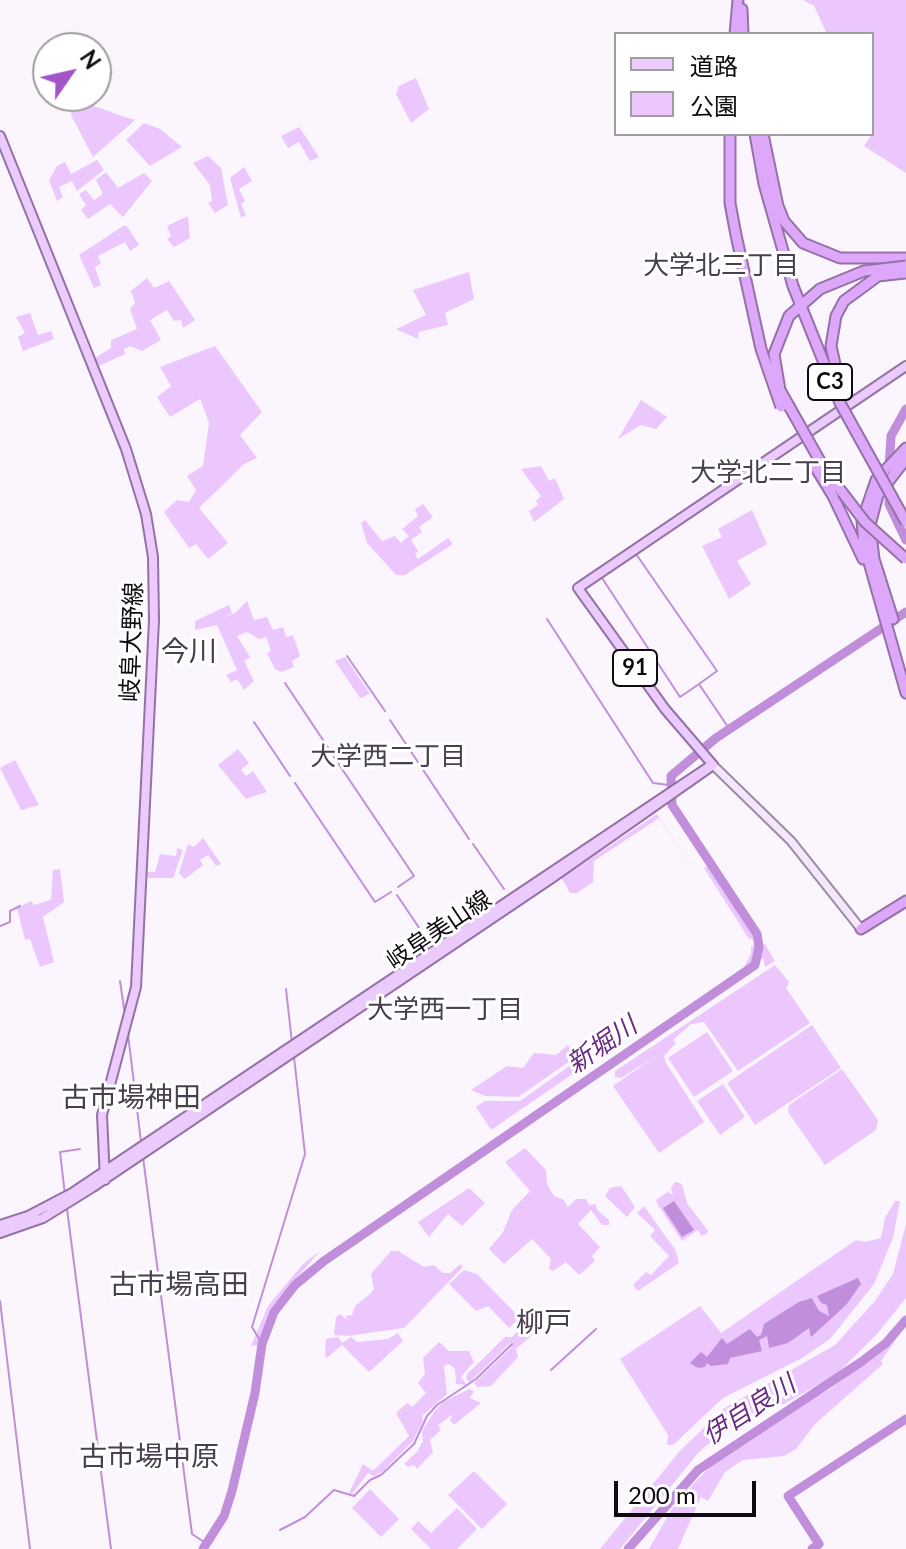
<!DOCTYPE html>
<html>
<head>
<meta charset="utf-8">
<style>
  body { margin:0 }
  #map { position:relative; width:906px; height:1549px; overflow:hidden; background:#fbf6fe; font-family:Lato,"Noto Sans JP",sans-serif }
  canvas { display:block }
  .legend { position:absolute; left:614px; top:32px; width:260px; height:104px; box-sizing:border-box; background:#fff; border:2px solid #9f9d9f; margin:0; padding:10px 14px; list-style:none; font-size:24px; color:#0e0a10 }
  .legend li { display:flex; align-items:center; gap:16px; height:40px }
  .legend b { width:40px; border:2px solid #9f9d9f }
  .north { position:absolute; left:32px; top:32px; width:80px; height:80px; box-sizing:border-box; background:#fff; border:2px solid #9f9d9f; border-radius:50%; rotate:56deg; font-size:22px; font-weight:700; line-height:32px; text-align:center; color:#0e0a10 }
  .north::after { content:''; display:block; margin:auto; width:28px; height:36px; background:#a355c7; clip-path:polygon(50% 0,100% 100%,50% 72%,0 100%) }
  .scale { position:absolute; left:614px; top:1481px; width:142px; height:36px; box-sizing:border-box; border:4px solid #0e0a10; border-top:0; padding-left:10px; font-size:24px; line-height:28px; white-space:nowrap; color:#0e0a10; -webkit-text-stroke:6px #fff; paint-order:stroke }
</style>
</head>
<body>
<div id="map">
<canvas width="906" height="1549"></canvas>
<ul class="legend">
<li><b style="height:10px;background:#ebcbfb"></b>道路</li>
<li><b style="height:22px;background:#ebc7fe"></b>公園</li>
</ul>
<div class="north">N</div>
<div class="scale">200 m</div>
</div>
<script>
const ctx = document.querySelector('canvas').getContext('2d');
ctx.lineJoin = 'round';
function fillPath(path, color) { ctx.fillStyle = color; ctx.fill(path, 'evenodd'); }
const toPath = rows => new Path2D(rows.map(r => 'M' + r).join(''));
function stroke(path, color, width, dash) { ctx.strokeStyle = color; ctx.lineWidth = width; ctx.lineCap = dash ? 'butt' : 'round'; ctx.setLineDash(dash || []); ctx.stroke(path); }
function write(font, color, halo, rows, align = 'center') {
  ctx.font = font + ' Lato,"Noto Sans JP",sans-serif'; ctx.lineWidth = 6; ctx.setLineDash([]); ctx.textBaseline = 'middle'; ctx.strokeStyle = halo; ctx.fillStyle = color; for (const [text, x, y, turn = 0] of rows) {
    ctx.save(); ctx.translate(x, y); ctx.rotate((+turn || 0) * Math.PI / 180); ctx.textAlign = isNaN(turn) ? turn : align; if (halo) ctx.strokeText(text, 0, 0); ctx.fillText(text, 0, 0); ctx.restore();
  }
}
fillPath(toPath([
  [803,0,906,0,906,173,864,146,872,134,872,34,827,34,814,6],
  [416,78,429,109,411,123,396,94,399,86],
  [75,99,122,116,135,120,93,157,71,115],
  [144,123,160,129,182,147,150,166,126,140],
  [299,127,319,157,310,161,299,142,288,148,281,136],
  [208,156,221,168,228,205,215,213,208,203,212,201,210,185,193,163],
  [97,160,104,170,77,191,72,181,59,187,63,197,57,201,49,180,57,166,65,162,71,174],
  [244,167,252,181,239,189,245,201,241,204,246,215,241,218,230,178],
  [106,172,118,188,144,173,152,181,123,217,110,204,88,219,81,210,86,205,79,194,86,190,94,200,103,194,96,180],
  [188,216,190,238,174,247,167,239,171,236,167,226],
  [123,226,127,226,139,245,130,251,125,242,98,256,101,263,95,267,101,285,94,288,79,255],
  [469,272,474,299,445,313,448,325,419,332,418,339,396,329,426,315,413,290],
  [147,278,154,288,169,281,195,320,183,328,181,320,174,321,167,310,150,320,161,340,142,351,130,346,124,349,125,354,99,366,95,358,111,348,111,340,137,329,130,309,135,303,131,291],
  [30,313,38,335,51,331,54,339,23,351,18,337,25,333,16,317],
  [215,346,262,412,240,435,257,458,244,464,199,508,228,543,208,559,196,544,189,548,164,512,177,500,189,502,196,490,187,476,203,466,209,423,200,399,170,417,157,397,171,386,160,367],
  [641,400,667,417,656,429,641,425,618,439],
  [541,466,549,481,555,478,564,499,534,522,529,511,538,505,536,501,541,496,521,469],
  [423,504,433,517,419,527,422,532,411,540,418,551,415,555,418,559,448,538,453,544,405,575,396,575,367,543,361,523,365,520,382,541,395,536,401,543,409,536,402,529,418,516,415,509],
  [752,510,767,544,737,561,751,584,729,599,702,546,722,537,718,529],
  [247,601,254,620,267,617,273,630,283,627,286,637,293,635,300,656,292,661,294,667,281,672,275,669,267,653,271,651,266,637,259,639,247,632,237,636,250,657,244,661,254,681,244,690,237,679,231,682,226,675,237,670,217,625,195,630,195,621,229,605,232,613,223,618,236,612],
  [345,657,370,694,360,698,335,661],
  [238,749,249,763,241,770,246,776,253,771,267,792,246,799,218,765],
  [15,760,39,805,21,810,0,768],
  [657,814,706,888,659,818,594,861,593,882,577,893,570,893,562,878],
  [203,838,221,864,216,866,208,855,200,860,203,865,185,879,179,873,188,844,194,847],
  [177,848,183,850,173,878,146,878,146,872,155,872,160,854,176,856],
  [707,866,755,935,755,939,749,939,704,868],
  [60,869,64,902,43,917,54,962,40,967,30,939,25,940,17,908,31,901,34,905,51,900,53,870],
  [765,944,775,961,765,967,763,958,753,963,744,976,740,974,751,954,751,946],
  [775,965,789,982,786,988,810,1023,738,1071,704,1022,691,1024,673,1040,676,1043,664,1056,666,1063,704,1122,659,1153,613,1086,656,1056,621,1078,615,1077,615,1071],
  [812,1025,841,1068,755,1125,727,1083],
  [707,1032,733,1071,694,1097,668,1058],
  [568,1045,576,1057,518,1097,485,1096,471,1090,507,1066,523,1068,534,1053,556,1055],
  [575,1062,583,1067,491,1130,476,1107,485,1101,520,1101],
  [842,1069,878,1120,876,1130,825,1165,788,1112,789,1105],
  [723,1084,745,1117,720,1135,697,1101],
  [525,1148,546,1170,547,1184,554,1196,564,1200,568,1207,576,1199,586,1199,589,1205,596,1204,597,1210,609,1220,609,1225,602,1225,591,1210,578,1224,600,1247,592,1256,595,1261,579,1275,566,1262,553,1271,549,1269,551,1259,532,1239,504,1264,489,1249,503,1232,512,1210,530,1191,505,1162],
  [675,1182,682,1184,687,1203,708,1231,706,1234,701,1236,698,1230,682,1241,658,1205,656,1200,668,1192,673,1195,671,1188],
  [621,1186,635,1207,627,1217,605,1196,610,1188],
  [469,1188,485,1203,462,1226,448,1214,429,1237,418,1222],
  [895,1201,900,1201,893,1238,874,1284,830,1339,802,1358,723,1398,673,1445,667,1445,668,1435,620,1359,700,1306,721,1333,856,1240,865,1242,881,1238,885,1218],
  [644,1206,676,1251,679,1263,638,1291,633,1285,646,1272,651,1275,669,1256,650,1236,655,1230,637,1213],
  [906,1224,906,1298,877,1334,836,1375,782,1405,750,1414,724,1431,699,1452,620,1549,600,1549,679,1452,723,1409,835,1345,875,1301,893,1274],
  [320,1251,270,1309,257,1345,251,1346,268,1306,303,1264],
  [391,1251,398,1251,424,1267,434,1265,443,1273,450,1273,460,1264,463,1267,404,1328,347,1336,334,1335,336,1317,340,1314,347,1320,346,1316,352,1315,355,1306,369,1295,374,1289,371,1274],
  [464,1270,477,1274,518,1316,519,1318,509,1328,488,1306,476,1311,449,1284],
  [525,1322,526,1332,536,1332,516,1349,518,1357,491,1386,477,1387,474,1383,511,1348,511,1342,470,1382,466,1379,467,1374,505,1337,512,1337],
  [398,1333,403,1341,369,1372,342,1345,327,1358,325,1356,326,1339,338,1337,342,1343,351,1337,357,1342,388,1339],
  [899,1335,881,1361,883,1364,815,1424,796,1449,784,1456,743,1460,725,1472,708,1501,701,1497,678,1549,649,1549,676,1502,735,1441,830,1389],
  [439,1342,449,1351,469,1351,474,1362,461,1377,467,1385,456,1384,455,1369,449,1364,444,1366,447,1394,422,1416,423,1421,413,1441,382,1472,374,1476,368,1473,352,1494,349,1493,363,1464,373,1471,409,1436,396,1413,407,1403,412,1407,426,1393,418,1383,425,1374,423,1358],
  [469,1389,474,1391,470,1398,481,1403,454,1425,450,1421,452,1415,438,1425,441,1430,430,1440,433,1452,417,1469,414,1465,408,1467,404,1464,417,1452,423,1441,422,1431,434,1412,443,1402],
  [474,1471,507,1504,482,1529,448,1495],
  [370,1489,399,1519,381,1537,352,1508],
  [457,1508,477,1529,457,1549,431,1549,411,1529,418,1521,431,1533]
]), '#ebc7fe');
fillPath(toPath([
  [674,1201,694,1230,682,1237,663,1208],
  [858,1278,861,1284,846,1305,811,1337,809,1328,788,1343,769,1348,767,1336,759,1340,762,1351,730,1358,728,1364,711,1366,707,1363,705,1367,698,1368,690,1363,701,1352,707,1357,722,1338,727,1344,750,1329,757,1337,761,1335,764,1324,799,1302,812,1298,819,1311,829,1316,827,1305,821,1303,817,1296]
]), '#c08eda');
stroke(toPath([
  [636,554,717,671,699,684],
  [602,578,680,697,699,684,730,730],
  [547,619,653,783,669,785],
  [347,656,385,711],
  [285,683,329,749],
  [390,720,469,839],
  [254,722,290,776],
  [334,757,414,876,398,887],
  [295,783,375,902,391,892],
  [473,844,504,889],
  [397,895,430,944],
  [0,926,10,922,10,911,20,906],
  [120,981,125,1015],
  [286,989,292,1043],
  [128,1034,141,1142],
  [143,1157,192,1534,207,1544],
  [65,1195,60,1152,80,1149],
  [67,1209,111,1549],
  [0,1301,30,1549],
  [262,1344,252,1327,305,1154,294,1057],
  [551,1370,596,1329],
  [280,1530,305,1517,334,1490,354,1496,370,1480,381,1475,414,1444,427,1416,437,1405,476,1379,512,1344]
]), '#c08eda', 2);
stroke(toPath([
  [889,469,891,436,906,409],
  [889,492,889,504,906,540],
  [203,1549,224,1516,232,1491,255,1393,262,1344,274,1312,295,1285,324,1261,755,965,759,947,757,934,672,805,671,776,716,738,906,612],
  [628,1549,698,1470,861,1362,886,1343,906,1320],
  [812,1549,819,1544,788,1496,906,1419]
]), '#c08eda', 9);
const secondary = toPath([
  [713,765,791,841,861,929]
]);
const primary = toPath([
  [0,136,126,449,146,514,153,557,154,620,136,987,102,1115,105,1180],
  [713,765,665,709,578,588,906,366],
  [0,1225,28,1216,72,1193,710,766],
  [0,1233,43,1218,93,1187,552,878,713,765]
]);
const highway = toPath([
  [742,9,743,34],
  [735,34,738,0],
  [755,134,764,184,793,286],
  [763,134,778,206,784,221,803,243,840,258,906,258],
  [906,448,876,480,862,521,864,545,906,693],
  [833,496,863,559],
  [893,619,874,559,870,525,878,495,906,459],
  [861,929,906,901]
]);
stroke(secondary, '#998e9f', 11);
stroke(primary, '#9571a7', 12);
stroke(highway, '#9571a7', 13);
stroke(secondary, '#f5e5fd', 7);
stroke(primary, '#ebcbfb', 8);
stroke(highway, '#dda8f9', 9);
const highwayBridge = toPath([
  [730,134,730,203,736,235,761,349,781,407],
  [906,266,864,271,820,289,789,316,774,354,780,390,825,470,865,522,906,559],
  [793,286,840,403,906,522],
  [841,391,831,346,836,316,844,301,878,276,906,273],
  [814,465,833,496]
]);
stroke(highwayBridge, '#9571a7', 13, []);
stroke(highwayBridge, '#dda8f9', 9);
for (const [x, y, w] of [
  [830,382,44],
  [635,668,44]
]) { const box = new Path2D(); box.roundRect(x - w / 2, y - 18, w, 36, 6); ctx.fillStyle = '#fff'; ctx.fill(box); stroke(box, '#0e0a10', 2); }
write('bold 22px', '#0e0a10', null, [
  ["C3",830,382],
  ["91",635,668]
]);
write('24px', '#0e0a10', '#fff', [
  ["岐阜大野線",132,642,-88],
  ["岐阜美山線",439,930,-34]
]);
write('26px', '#493f4f', '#fff', [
  ["大学北三丁目",721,266],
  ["大学北二丁目",768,473],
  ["大学西二丁目",388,757],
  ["大学西一丁目",445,1010]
]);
write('italic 26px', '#692b84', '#fff', [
  ["新堀川",602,1045,-35],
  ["伊自良川",749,1410,-33]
]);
write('28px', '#493f4f', '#fff', [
  ["今川",189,652],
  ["古市場神田",131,1098],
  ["古市場高田",179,1285],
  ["柳戸",544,1323],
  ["古市場中原",149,1457]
]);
</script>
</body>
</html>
